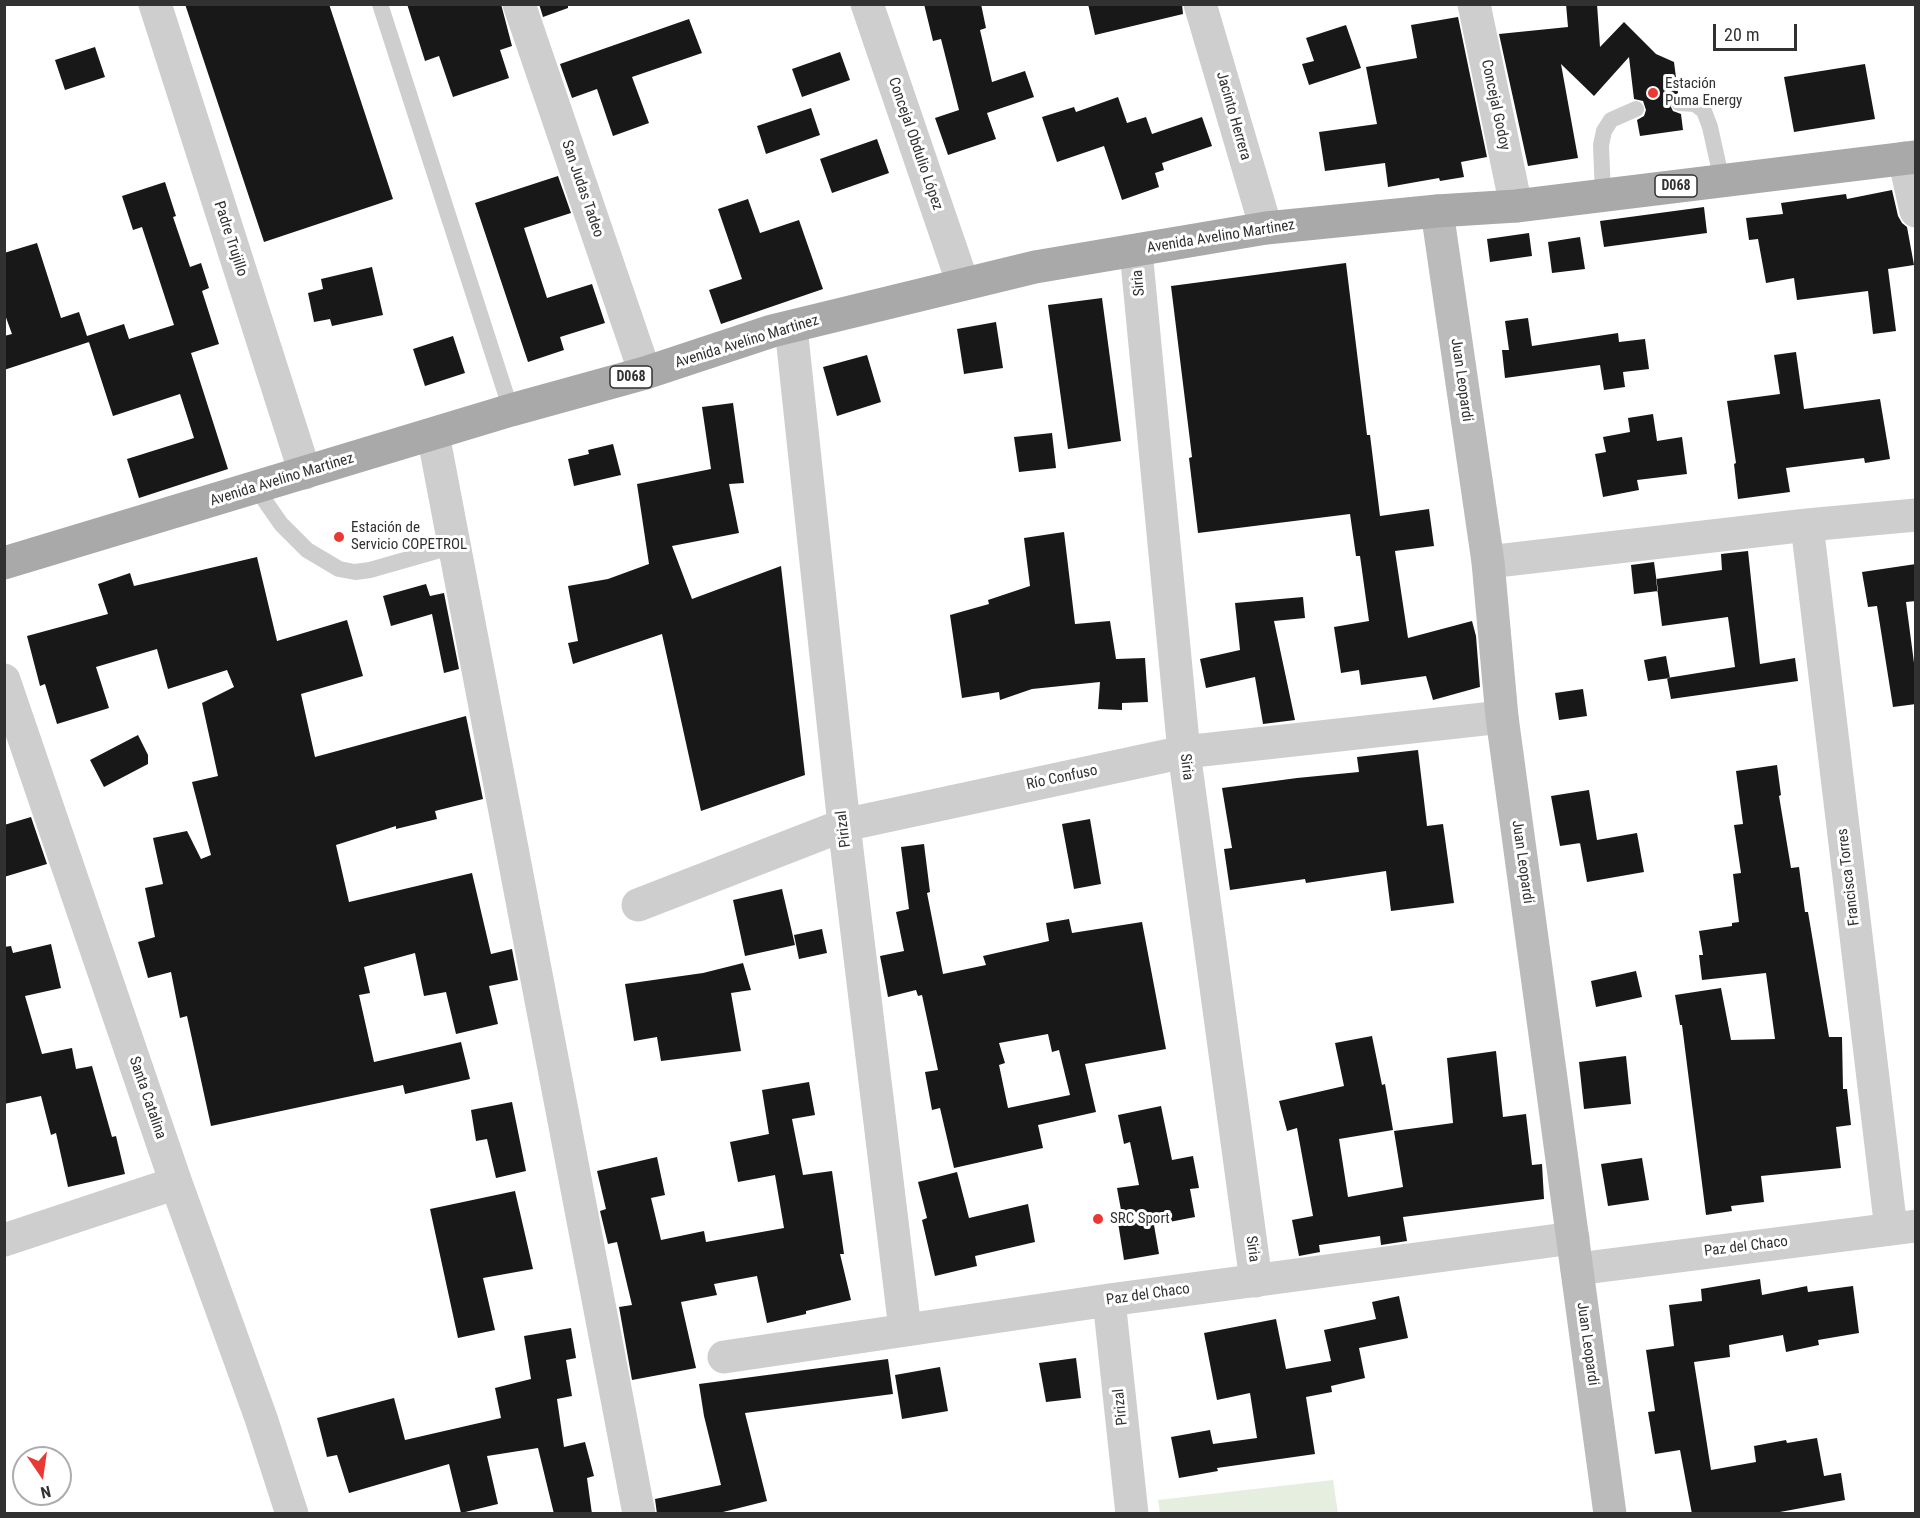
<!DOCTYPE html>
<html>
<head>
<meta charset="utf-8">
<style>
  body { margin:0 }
  #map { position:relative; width:1920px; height:1518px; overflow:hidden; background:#fff; font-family:"Roboto Condensed",sans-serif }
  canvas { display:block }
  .frame { position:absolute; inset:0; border:6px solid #313131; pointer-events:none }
  .north { position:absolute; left:12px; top:1446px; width:60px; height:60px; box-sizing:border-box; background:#fff; border:2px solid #adadad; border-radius:50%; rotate:167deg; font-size:16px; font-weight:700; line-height:24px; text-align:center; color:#313131 }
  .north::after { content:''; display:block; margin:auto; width:21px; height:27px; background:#ea3832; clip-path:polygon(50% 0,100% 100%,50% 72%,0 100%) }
  .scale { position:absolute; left:1713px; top:24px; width:84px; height:27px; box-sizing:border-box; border:3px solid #313131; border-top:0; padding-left:8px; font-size:18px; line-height:21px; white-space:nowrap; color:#313131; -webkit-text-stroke:4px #fff; paint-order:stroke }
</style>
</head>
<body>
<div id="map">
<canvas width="1920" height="1518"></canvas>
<div class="frame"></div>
<div class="north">N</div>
<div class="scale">20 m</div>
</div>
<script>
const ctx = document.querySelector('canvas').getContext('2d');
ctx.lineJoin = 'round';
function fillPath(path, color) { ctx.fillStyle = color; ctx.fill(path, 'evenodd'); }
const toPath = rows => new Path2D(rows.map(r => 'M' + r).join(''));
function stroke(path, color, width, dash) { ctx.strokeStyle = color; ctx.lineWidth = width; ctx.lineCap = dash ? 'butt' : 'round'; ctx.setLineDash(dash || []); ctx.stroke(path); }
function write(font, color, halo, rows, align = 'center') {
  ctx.font = font + ' "Roboto Condensed",sans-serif'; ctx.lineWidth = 6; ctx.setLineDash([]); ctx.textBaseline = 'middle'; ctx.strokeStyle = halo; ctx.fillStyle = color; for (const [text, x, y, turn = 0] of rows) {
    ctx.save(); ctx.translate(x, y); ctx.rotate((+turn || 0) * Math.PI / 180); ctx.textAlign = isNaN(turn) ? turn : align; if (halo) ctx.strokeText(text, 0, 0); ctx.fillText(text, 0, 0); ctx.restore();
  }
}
fillPath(toPath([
  [1333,1480,1338,1513,1160,1513,1158,1500]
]), '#e6eedf');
fillPath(toPath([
  [185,4,329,4,393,199,264,242],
  [407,4,501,4,512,46,500,50,509,78,453,97,439,56,425,61],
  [539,4,568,4,568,8,543,17],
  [924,4,981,4,986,28,980,30,992,82,1025,71,1034,97,987,113,996,139,948,155,935,118,959,110,941,39,933,41],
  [1088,4,1182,4,1183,14,1095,35],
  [1566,4,1597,4,1600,47,1624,22,1656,54,1674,62,1678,93,1671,97,1669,103,1673,111,1681,114,1683,130,1640,136,1637,120,1644,116,1646,110,1643,101,1634,99,1629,57,1594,96,1561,64,1578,158,1528,166,1499,34,1568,27],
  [1458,17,1487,157,1461,162,1464,177,1440,181,1439,178,1388,187,1385,163,1325,171,1319,132,1377,124,1366,67,1417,58,1411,25],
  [689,19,702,53,632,77,649,123,613,136,597,89,572,98,560,64],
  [1346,25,1361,68,1309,85,1302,64,1314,61,1306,38],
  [95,47,105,77,65,90,55,60],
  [840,52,850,80,802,97,792,69],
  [1865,64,1875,119,1794,132,1784,77],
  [1118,97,1127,123,1146,117,1152,134,1202,117,1212,146,1162,163,1164,170,1155,173,1159,187,1122,200,1104,146,1057,162,1042,117,1074,107,1076,112],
  [811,108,820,135,766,154,757,126],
  [877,139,889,173,832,193,820,159],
  [558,176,571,213,524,228,547,298,592,284,605,323,560,337,564,350,528,362,475,203],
  [165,182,176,216,173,217,190,267,201,263,209,288,202,291,219,344,191,353,228,469,139,498,127,459,194,438,180,394,113,416,87,336,124,324,129,339,174,325,142,227,133,230,122,196],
  [1892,190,1898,216,1902,223,1907,227,1914,265,1888,269,1896,331,1873,334,1868,291,1797,300,1794,278,1766,283,1758,239,1749,240,1746,218,1783,214,1781,203,1846,194,1847,199],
  [748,199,760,233,799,220,823,289,721,324,709,290,742,279,718,209],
  [1704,207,1707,233,1604,247,1600,221],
  [1529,233,1532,256,1490,262,1487,239],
  [1580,237,1585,269,1552,273,1548,242],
  [37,243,61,318,79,312,89,342,4,370,4,336,12,334,4,312,4,253],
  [1346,263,1367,435,1370,435,1380,516,1429,509,1434,546,1395,551,1408,638,1472,621,1476,636,1480,687,1433,700,1426,676,1361,685,1359,670,1341,673,1334,627,1369,621,1360,556,1356,556,1350,514,1198,533,1189,458,1192,457,1171,286],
  [372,267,383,315,332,326,330,319,314,322,308,293,323,289,321,279],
  [1102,298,1121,441,1068,449,1048,305],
  [1528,318,1532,346,1618,333,1619,342,1645,339,1649,369,1623,372,1625,387,1604,390,1600,365,1505,378,1502,350,1509,350,1505,321],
  [996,322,1003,368,964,374,957,329],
  [453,336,465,373,425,386,413,349],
  [1796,352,1804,409,1880,399,1890,459,1865,463,1864,458,1786,468,1790,492,1738,499,1734,464,1736,463,1727,401,1780,394,1774,355],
  [867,355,881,402,837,416,823,367],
  [733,403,744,483,729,484,739,533,672,546,692,599,781,566,805,775,701,811,662,634,573,664,568,643,578,641,568,586,608,579,649,564,637,484,711,469,702,407],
  [1653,414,1657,441,1682,437,1687,474,1637,480,1639,490,1603,497,1595,454,1606,452,1603,437,1630,432,1628,418],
  [1052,433,1056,468,1019,472,1014,437],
  [613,444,621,475,574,486,568,459,589,454,588,450],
  [1064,532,1075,624,1110,621,1116,659,1145,658,1148,702,1122,703,1122,710,1098,709,1100,682,1032,689,1000,700,999,692,962,698,950,615,989,604,988,600,1030,586,1024,538],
  [1748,551,1760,664,1795,658,1798,681,1671,699,1667,678,1735,667,1728,617,1662,626,1656,579,1722,570,1721,554],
  [257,557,277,641,347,620,363,676,301,694,315,757,466,716,483,799,435,811,437,819,396,829,396,826,336,845,349,902,472,873,491,954,512,949,518,980,489,986,498,1024,456,1034,446,992,424,996,415,953,364,967,370,993,359,995,374,1062,461,1042,470,1079,405,1094,403,1085,211,1126,187,1016,180,1018,171,972,148,978,138,942,155,937,145,888,163,884,153,838,187,831,201,859,211,855,192,782,218,776,202,703,234,687,227,670,168,689,157,649,96,667,109,708,57,724,45,684,40,686,27,636,108,614,98,584,130,573,134,586],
  [1654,562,1658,591,1634,594,1631,565],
  [1916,564,1916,601,1906,602,1916,678,1916,704,1893,707,1877,606,1868,607,1862,572],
  [426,584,430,596,444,593,459,669,444,673,432,614,391,626,383,596],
  [1303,597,1305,618,1274,621,1295,720,1263,724,1255,677,1206,688,1200,659,1240,650,1235,603],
  [1666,656,1670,678,1648,681,1644,660],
  [1583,689,1587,716,1559,720,1555,693],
  [138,735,148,755,148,764,104,787,90,760],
  [1418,750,1427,826,1443,824,1454,903,1391,911,1386,871,1306,883,1305,879,1230,890,1224,849,1232,848,1222,788,1297,778,1359,772,1357,757],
  [1777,765,1781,795,1779,796,1791,868,1799,867,1805,912,1808,912,1829,1037,1842,1037,1843,1089,1847,1089,1851,1125,1836,1127,1841,1168,1761,1176,1764,1202,1731,1206,1732,1211,1706,1215,1682,1025,1680,1025,1675,995,1721,988,1731,1040,1775,1039,1766,973,1702,980,1699,955,1703,955,1699,931,1732,926,1732,923,1739,922,1733,874,1741,873,1734,825,1743,824,1736,771],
  [1589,790,1597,840,1637,833,1644,872,1587,882,1580,843,1587,842,1560,846,1551,796],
  [31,817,47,864,4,877,4,825],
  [1090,819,1101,884,1074,889,1062,824],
  [924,844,930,892,927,893,943,974,986,965,983,956,1049,941,1046,923,1069,919,1072,933,1142,922,1166,1049,1085,1064,1096,1112,1038,1125,1043,1148,954,1168,940,1108,932,1110,925,1072,938,1070,922,995,918,996,916,990,888,997,880,956,904,951,896,912,909,909,901,847],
  [1048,1034,1052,1052,1059,1050,1070,1095,1008,1108,999,1065,1005,1063,999,1043],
  [782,889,795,945,745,956,733,900],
  [822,929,827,953,799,959,794,935],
  [51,944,61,988,25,996,42,1054,72,1048,76,1069,92,1066,112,1137,116,1136,125,1174,68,1187,56,1133,51,1135,41,1096,4,1104,4,947,11,946,13,953],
  [743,963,751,990,731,993,741,1051,661,1061,657,1037,634,1041,625,984,703,973],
  [1636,971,1642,997,1596,1007,1591,981],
  [1372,1036,1382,1085,1385,1084,1393,1130,1339,1139,1348,1197,1403,1187,1394,1131,1453,1123,1447,1058,1496,1051,1503,1117,1526,1114,1532,1165,1542,1164,1544,1199,1403,1217,1407,1241,1381,1245,1380,1236,1319,1245,1320,1252,1299,1256,1292,1220,1313,1216,1297,1128,1287,1131,1279,1101,1344,1086,1335,1043],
  [1626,1056,1631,1104,1584,1109,1579,1062],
  [809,1082,815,1115,792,1119,803,1175,832,1171,844,1254,840,1254,851,1300,806,1311,806,1314,767,1323,757,1276,714,1284,717,1295,681,1302,696,1368,632,1380,619,1307,632,1305,617,1242,608,1244,600,1211,606,1209,597,1171,657,1157,665,1195,651,1198,661,1240,704,1231,706,1242,784,1228,775,1175,738,1182,730,1142,769,1134,762,1090],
  [512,1102,526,1171,496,1178,487,1139,476,1141,471,1110],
  [1161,1106,1172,1160,1193,1156,1199,1188,1190,1189,1195,1217,1154,1225,1159,1254,1124,1260,1116,1210,1121,1210,1117,1188,1139,1185,1130,1142,1124,1144,1118,1115],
  [1642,1158,1649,1200,1608,1206,1601,1164],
  [957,1172,969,1218,1028,1204,1035,1242,975,1256,977,1266,935,1276,922,1220,927,1218,918,1182],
  [515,1191,533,1269,483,1278,495,1330,458,1338,430,1209],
  [1760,1279,1762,1295,1807,1286,1808,1292,1853,1286,1859,1333,1818,1340,1819,1345,1786,1352,1783,1335,1729,1345,1730,1357,1694,1362,1711,1470,1756,1462,1754,1446,1786,1440,1787,1443,1817,1438,1824,1476,1841,1473,1845,1500,1769,1514,1692,1514,1680,1450,1655,1454,1648,1412,1655,1411,1646,1350,1674,1346,1669,1305,1702,1301,1701,1289],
  [1399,1296,1408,1338,1359,1348,1365,1378,1331,1386,1332,1392,1306,1397,1315,1454,1217,1468,1218,1471,1179,1478,1171,1437,1210,1430,1213,1444,1257,1438,1250,1393,1217,1400,1204,1333,1276,1319,1286,1369,1331,1361,1324,1330,1376,1319,1372,1302],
  [571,1328,576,1358,566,1360,572,1396,557,1399,564,1447,585,1442,594,1476,587,1478,592,1514,554,1514,538,1448,487,1456,498,1504,461,1513,449,1464,349,1493,337,1455,327,1457,317,1418,394,1398,405,1440,501,1418,495,1388,531,1379,524,1336],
  [1076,1358,1081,1398,1046,1402,1039,1363],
  [888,1359,893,1394,745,1413,767,1501,715,1514,657,1514,655,1499,721,1485,704,1416,699,1384],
  [940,1367,948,1411,902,1419,895,1375]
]), '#181818');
stroke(toPath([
  [380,4,511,410],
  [1679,103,1695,104,1704,111,1710,127,1722,181],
  [1603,195,1601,145,1604,131,1611,120,1636,109],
  [256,488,281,524,307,550,339,569,355,572,370,570,454,546]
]), '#cecece', 16);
stroke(toPath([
  [155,4,305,473],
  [519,4,645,373],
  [1200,4,1266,228],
  [1474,4,1516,206],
  [1904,158,1916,211],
  [1136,251,1184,752,1256,1281],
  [791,327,844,825,905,1329],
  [433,434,639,1514],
  [1807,525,1891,1229],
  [1488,562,1807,525,1916,515],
  [4,680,176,1183,261,1418,292,1514],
  [638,905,844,825,1184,752,1502,717],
  [4,1240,176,1183],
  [1577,1269,1916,1226],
  [1109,1300,1132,1514],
  [724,1357,1109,1300,1573,1238]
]), '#cecece', 33);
stroke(toPath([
  [867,4,963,284]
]), '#cecece', 33);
stroke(toPath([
  [1437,211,1488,562,1502,717,1610,1514]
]), '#bbb', 33);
stroke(toPath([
  [4,563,511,410,645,373,772,331,1035,267,1266,228,1437,211,1516,206,1916,157]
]), '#a9a9a9', 33);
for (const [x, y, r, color] of [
  [1653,93,6,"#ea3832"],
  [339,537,6,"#ea3832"],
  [1098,1219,6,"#ea3832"]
]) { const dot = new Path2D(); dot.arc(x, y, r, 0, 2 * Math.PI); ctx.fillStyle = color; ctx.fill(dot); stroke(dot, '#fff', 2); }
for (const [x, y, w] of [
  [1676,186,42],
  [631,377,42]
]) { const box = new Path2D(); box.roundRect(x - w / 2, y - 11, w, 22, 4.5); ctx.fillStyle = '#fff'; ctx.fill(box); stroke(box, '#313131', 1.5); }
write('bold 14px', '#313131', null, [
  ["D068",1676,186],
  ["D068",631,377]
]);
write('15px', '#313131', '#fff', [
  ["Estación",1665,84],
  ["Puma Energy",1665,101],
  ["Estación de",351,528],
  ["Servicio COPETROL",351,545],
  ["SRC Sport",1110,1219]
], 'left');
write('15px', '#313131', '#fff', [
  ["Concejal Godoy",1495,105,78],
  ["Jacinto Herrera",1233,116,74],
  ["Concejal Obdulio López",915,144,71],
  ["San Judas Tadeo",582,189,71],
  ["Avenida Avelino Martinez",1221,237,-9],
  ["Padre Trujillo",230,239,72],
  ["Siria",1139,283,-95],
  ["Avenida Avelino Martinez",747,342,-17],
  ["Juan Leopardi",1461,380,82],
  ["Avenida Avelino Martinez",282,480,-17],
  ["Siria",1186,767,83],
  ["Río Confuso",1062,778,-12],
  ["Pirizal",844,829,-97],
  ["Juan Leopardi",1522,862,82],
  ["Francisca Torres",1849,877,-97],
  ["Santa Catalina",147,1098,71],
  ["Paz del Chaco",1746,1247,-7],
  ["Siria",1252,1249,82],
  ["Paz del Chaco",1148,1295,-8],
  ["Juan Leopardi",1587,1344,82],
  ["Pirizal",1121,1407,-96]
]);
</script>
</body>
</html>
